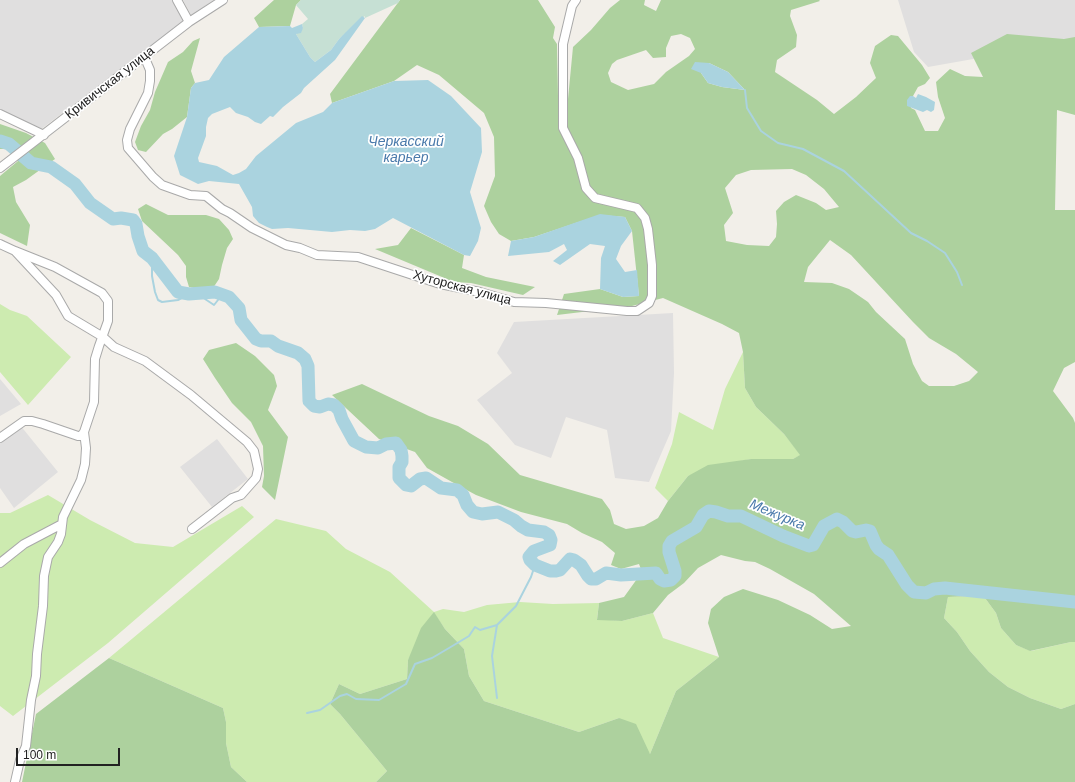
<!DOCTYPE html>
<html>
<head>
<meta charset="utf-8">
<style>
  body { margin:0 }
  #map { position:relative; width:1075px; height:782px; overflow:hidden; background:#f2efe9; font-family:Helvetica,sans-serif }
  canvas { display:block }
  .scale { position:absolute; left:16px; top:748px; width:104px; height:18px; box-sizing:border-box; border:2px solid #222; border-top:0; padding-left:5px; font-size:12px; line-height:14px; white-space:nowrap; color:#222; -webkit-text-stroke:3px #fff; paint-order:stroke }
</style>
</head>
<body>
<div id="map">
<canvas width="1075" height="782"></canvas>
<div class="scale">100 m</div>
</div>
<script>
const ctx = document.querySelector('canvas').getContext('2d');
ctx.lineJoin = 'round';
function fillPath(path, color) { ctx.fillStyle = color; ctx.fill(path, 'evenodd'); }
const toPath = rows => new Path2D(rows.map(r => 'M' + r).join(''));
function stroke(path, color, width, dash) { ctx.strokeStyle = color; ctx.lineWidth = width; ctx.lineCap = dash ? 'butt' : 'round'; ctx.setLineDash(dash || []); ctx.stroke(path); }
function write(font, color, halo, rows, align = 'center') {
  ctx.font = font + ' Helvetica,sans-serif'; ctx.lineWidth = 3.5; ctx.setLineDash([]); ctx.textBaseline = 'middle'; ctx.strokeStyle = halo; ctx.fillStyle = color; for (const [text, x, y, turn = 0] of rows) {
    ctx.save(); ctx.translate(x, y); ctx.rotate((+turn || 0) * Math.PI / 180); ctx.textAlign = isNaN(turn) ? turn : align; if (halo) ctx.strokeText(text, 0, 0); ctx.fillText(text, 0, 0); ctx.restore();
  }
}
fillPath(toPath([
  [0,0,173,0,184,21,40,130,0,110],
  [183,0,214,0,191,15],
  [898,0,1075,0,1075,41,928,67,914,52],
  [673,313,674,373,671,431,649,482,615,478,607,430,566,417,551,458,515,445,477,400,512,373,497,353,514,322],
  [0,379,21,404,0,416],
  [20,425,58,472,14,508,0,488,0,441],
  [217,439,248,479,212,507,180,467]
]), '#e0dfdf');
fillPath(toPath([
  [0,304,10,310,27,316,71,357,28,405,0,372],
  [743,352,745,388,756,407,784,434,801,455,793,459,751,459,731,463,688,476,668,501,655,488,672,444,679,412,713,430,725,389],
  [48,495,90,520,135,543,173,547,242,506,254,517,108,643,13,716,0,706,0,513,10,513],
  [276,519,326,531,346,549,390,572,434,612,443,609,464,612,487,605,520,602,553,604,599,603,597,619,622,621,653,613,663,638,719,657,676,691,650,754,619,718,579,732,484,701,469,676,464,649,445,629,434,613,408,660,407,679,360,694,339,684,330,704,340,714,387,771,376,782,247,782,231,767,226,743,226,722,223,708,109,658],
  [971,596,985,598,996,613,1001,628,1016,645,1031,651,1071,642,1075,642,1075,704,1061,709,1030,698,1008,687,989,672,970,651,957,632,944,618,948,597]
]), '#cdebb0');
fillPath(toPath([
  [274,0,301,0,296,5,290,26,259,27,254,18],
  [400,0,538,0,555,27,553,38,557,44,558,96,568,99,573,47,591,30,610,8,620,0,645,0,644,5,656,11,661,0,819,0,820,1,791,10,790,16,797,35,796,47,777,60,775,72,817,100,834,114,856,97,876,78,870,63,875,46,891,35,898,36,922,65,930,78,925,84,918,87,913,96,910,96,911,108,915,110,925,131,938,131,945,118,938,97,936,82,950,69,965,76,983,77,971,53,1007,34,1064,39,1075,37,1075,115,1057,110,1055,210,1075,210,1075,362,1064,368,1053,391,1073,418,1075,423,1075,642,1071,642,1030,651,1016,645,1001,628,996,613,985,598,971,596,948,597,944,618,957,632,970,651,989,672,1008,687,1030,698,1061,709,1075,704,1075,782,376,782,387,771,340,714,330,704,339,684,360,694,407,679,408,660,421,628,434,612,445,629,464,649,469,676,484,701,579,732,619,718,636,724,650,754,676,691,719,657,708,623,711,609,724,597,743,589,778,600,810,615,832,629,851,626,814,594,770,569,755,562,745,561,721,555,698,568,684,583,668,595,653,613,622,621,597,620,599,603,624,597,642,572,639,564,621,569,611,565,615,553,602,542,582,533,567,524,521,512,476,495,452,482,427,468,415,452,379,439,332,395,362,384,429,416,458,426,488,444,520,475,602,499,610,510,614,524,626,529,644,526,658,518,668,501,688,476,708,465,751,459,793,459,800,455,784,434,756,407,745,388,743,352,739,333,722,324,663,298,632,306,557,315,564,294,600,289,623,297,639,296,632,231,625,217,600,215,534,237,511,241,499,234,491,222,484,206,495,176,494,137,484,113,439,75,417,65,394,81,332,103,330,94],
  [681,34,690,38,695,49,689,56,666,72,654,84,628,90,611,82,608,73,612,64,617,60,646,50,653,58,666,57,666,48,671,36],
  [709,63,728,72,745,90,722,87,708,83,701,73],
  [792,169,806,175,824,189,839,207,826,210,816,203,796,195,784,202,776,211,777,224,776,237,769,246,747,245,726,241,724,225,733,213,725,188,736,175,751,170],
  [830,240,851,255,913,322,929,338,956,354,978,372,969,381,954,386,929,386,922,381,913,364,905,339,876,312,868,302,849,289,832,283,804,282,808,267],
  [200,38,191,71,195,83,191,88,187,117,172,129,163,134,146,152,138,150,135,142,141,126,150,110,155,92,168,62,183,52,193,41],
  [0,124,26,133,45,143,55,159,26,180,13,187,16,202,30,225,27,246,0,233,0,176,18,161,8,149,0,149],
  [146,204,168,215,206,215,219,219,229,230,233,239,227,248,222,265,219,279,211,291,189,287,186,277,186,266,178,255,142,221,138,209],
  [411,228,464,255,462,268,486,277,535,287,523,295,471,283,454,282,375,249,398,245],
  [236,343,255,356,274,375,277,386,268,410,288,437,275,500,262,487,264,476,263,446,251,422,232,403,215,378,203,359,209,350],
  [109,658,223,708,226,722,226,743,231,767,247,782,22,782,36,714]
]), '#add19e');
fillPath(toPath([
  [301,0,400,0,398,3,365,18,365,16,339,39,331,50,315,62,310,57,296,34,303,28,302,24,308,19,296,5]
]), '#c6e0d4');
fillPath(toPath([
  [362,16,365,18,335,60,304,88,301,93,283,107,273,117,270,116,261,124,255,122,248,117,236,113,230,107,212,114,208,118,206,127,206,136,198,158,199,162,217,166,233,175,239,173,246,169,256,156,296,123,323,112,332,103,394,81,428,80,451,96,481,128,482,152,470,192,481,228,478,241,470,256,464,255,393,218,375,229,365,231,350,230,332,232,288,228,272,229,267,227,259,223,253,216,252,207,239,184,209,181,198,184,180,175,174,156,187,117,191,88,195,83,209,80,224,57,259,27,290,26,292,28,302,24,303,28,301,33,296,34,310,57,315,62,331,50,339,39],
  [695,62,709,63,728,72,745,90,722,87,708,83,701,73,691,69],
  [918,94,926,97,935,102,934,110,931,112,927,110,923,112,907,106,907,100,910,96,913,96,916,98],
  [600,214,625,217,632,231,621,246,616,259,625,272,637,270,639,296,623,297,600,289,601,258,605,246,590,244,560,265,553,261,567,250,564,244,549,252,508,256,511,241,534,237]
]), '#aad3df');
stroke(toPath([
  [745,90,747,108,761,131,778,143,803,149,844,171,911,233,927,241,945,253,957,272,962,285],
  [152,258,152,276,155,292,158,300,162,302,178,300,189,294],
  [196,293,214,305,222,295],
  [497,698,492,656,497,625],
  [307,713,320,710,340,696,347,694,356,699,379,700,406,684,415,664,432,658,449,648,469,636,475,627,480,630,497,625,516,606,531,577,535,565]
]), '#aad3df', 2);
stroke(toPath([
  [0,141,9,144,31,163,51,167,75,184,90,203,113,219,121,218,133,220,136,224,138,236,143,251,152,258,178,292,189,294,215,292,229,297,239,308,241,320,256,339,261,341,271,341,278,346,298,353,305,359,308,366,309,401,314,406,320,407,328,404,334,405,339,410,342,419,354,441,366,447,378,448,386,444,396,443,401,450,402,456,402,462,399,467,399,478,406,485,411,486,420,479,426,478,441,488,457,490,463,495,467,505,473,512,482,514,498,512,514,520,521,526,528,530,544,532,549,535,551,540,550,545,534,551,529,557,530,560,535,565,550,571,556,571,560,570,570,559,574,560,581,565,588,576,591,579,596,579,606,573,621,575,656,573,660,579,664,581,671,580,675,576,675,571,669,552,669,546,672,541,696,527,703,515,709,511,716,512,728,516,741,516,783,536,809,546,813,545,824,526,837,519,843,522,852,531,856,532,866,530,870,531,876,545,879,549,888,555,907,585,914,592,926,593,934,589,945,588,1075,602]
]), '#aad3df', 13);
const minor = toPath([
  [177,0,189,22],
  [144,56,150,70,150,81,148,93,130,129,127,140,128,148,153,177,162,185,190,195,206,196,222,209,230,213,252,228,286,245,300,248,317,255,358,257,440,284,480,292,514,302,546,303,627,311,637,311,649,303,652,296,652,265,648,229,645,218,637,208,595,198,586,188,578,158,563,128,563,44,572,6,576,0],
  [0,114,44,135],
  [0,168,189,22,223,0],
  [0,244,15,251,56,295,68,316,103,337,114,347,145,361,191,395,247,442,254,451,258,469,256,478,241,495,232,498,192,529],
  [0,438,24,421,32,421,43,424,78,436,81,436,84,432],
  [0,563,24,544,62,524],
  [15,782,20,760,26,746,31,700,36,676,37,654,43,606,44,576,48,557,58,542,61,534,63,517,81,480,85,464,86,448,84,432,94,402,95,359,99,346,108,321,108,301,102,293,55,267,15,251]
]);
stroke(minor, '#a9a9a9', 10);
stroke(minor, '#fff', 8);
write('13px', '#222', '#fff', [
  ["Кривичская улица",110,83,-38],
  ["Хуторская улица",462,288,15]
]);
write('italic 14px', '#4a7aab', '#fff', [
  ["Черкасский",406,142],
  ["карьер",406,158],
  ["Межурка",777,515,23]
]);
</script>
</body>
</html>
